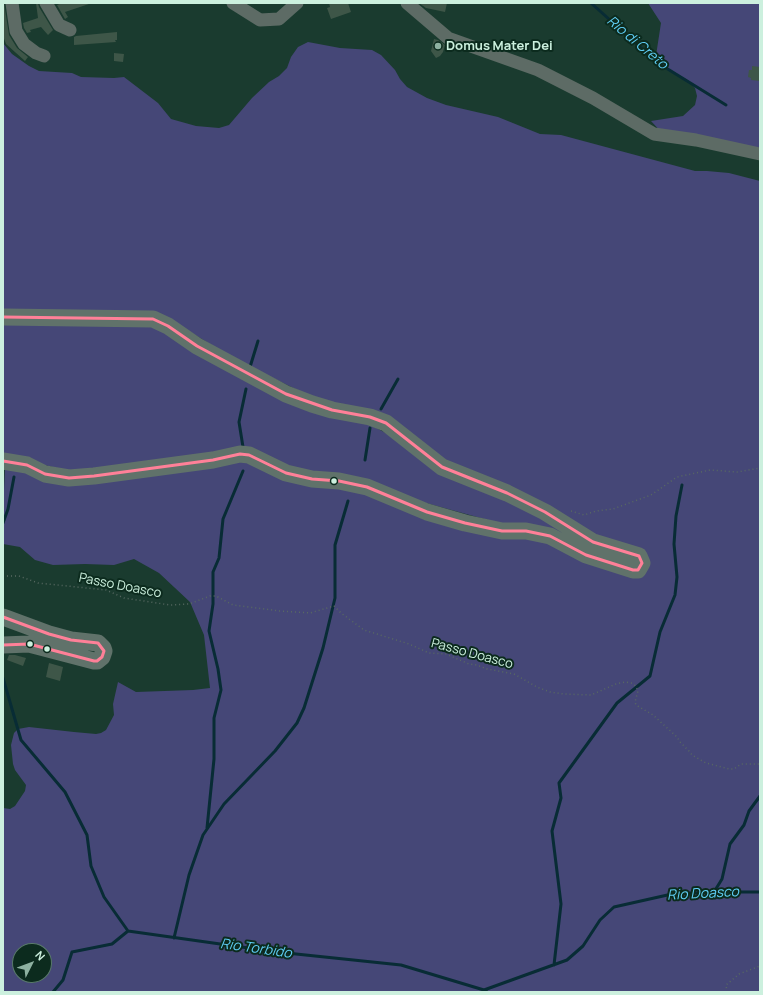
<!DOCTYPE html>
<html>
<head>
<meta charset="utf-8">
<style>
  body { margin:0 }
  #map { position:relative; width:763px; height:995px; overflow:hidden; background:#1a3b2f; font-family:Manrope,sans-serif }
  canvas { display:block }
  .frame { position:absolute; inset:0; border:4px solid #ccf0de; pointer-events:none }
  .north { position:absolute; left:12px; top:943px; width:40px; height:40px; box-sizing:border-box; background:#0c2b1e; border:1px solid #597a6b; border-radius:50%; rotate:48deg; font-size:11px; font-weight:700; line-height:16px; text-align:center; color:#ccf0de }
  .north::after { content:''; display:block; margin:auto; width:14px; height:18px; background:#8eb1a1; clip-path:polygon(50% 0,100% 100%,50% 72%,0 100%) }
</style>
</head>
<body>
<div id="map">
<canvas width="763" height="995"></canvas>
<div class="frame"></div>
<div class="north">N</div>
</div>
<script>
const ctx = document.querySelector('canvas').getContext('2d');
ctx.lineJoin = 'round';
function fillPath(path, color) { ctx.fillStyle = color; ctx.fill(path, 'evenodd'); }
const toPath = rows => new Path2D(rows.map(r => 'M' + r).join(''));
function stroke(path, color, width, dash) { ctx.strokeStyle = color; ctx.lineWidth = width; ctx.lineCap = dash ? 'butt' : 'round'; ctx.setLineDash(dash || []); ctx.stroke(path); }
function write(font, color, halo, rows, align = 'center') {
  ctx.font = font + ' Manrope,sans-serif'; ctx.lineWidth = 4; ctx.setLineDash([]); ctx.textBaseline = 'middle'; ctx.strokeStyle = halo; ctx.fillStyle = color; for (const [text, x, y, turn = 0] of rows) {
    ctx.save(); ctx.translate(x, y); ctx.rotate((+turn || 0) * Math.PI / 180); ctx.textAlign = isNaN(turn) ? turn : align; if (halo) ctx.strokeText(text, 0, 0); ctx.fillText(text, 0, 0); ctx.restore();
  }
}
fillPath(toPath([
  [648,3,760,3,760,148,663,134,651,121,683,116,695,105,697,96,695,88,689,81,655,62,661,23],
  [308,42,340,48,372,50,381,55,395,70,400,79,407,87,427,98,446,105,498,117,540,134,561,135,695,171,707,171,729,173,760,181,760,992,3,992,3,808,10,809,15,806,25,791,26,785,15,770,13,764,11,745,14,733,18,729,29,727,74,732,96,734,101,733,106,730,114,715,113,704,118,682,136,692,193,690,210,688,204,635,190,602,159,573,134,559,114,565,85,564,53,565,35,560,20,547,3,544,3,492,4,490,5,467,25,471,43,480,240,460,365,493,463,529,596,536,445,461,429,449,314,398,236,360,171,320,3,310,3,43,12,54,29,66,39,71,72,73,81,77,114,78,124,77,158,103,171,119,196,126,219,128,229,125,252,98,269,82,279,76,287,68,291,57,298,47],
  [20,951,44,951,44,975,20,975],
  [3,323,151,325,369,424,542,518,590,548,313,472,211,454,69,471,3,455]
]), '#454777');
stroke(toPath([
  [591,3,658,63,726,105],
  [250,367,258,341],
  [381,409,398,379],
  [243,447,239,422,246,389],
  [365,460,370,428],
  [3,523,8,509,14,477],
  [3,678,21,740,65,792,87,835,91,866,104,897,128,931],
  [207,828,214,759,214,718,221,690,218,669,209,631,213,604,213,572,219,558,223,519,243,471],
  [714,892,722,879,730,844,744,825,749,811,760,796],
  [174,938,189,875,203,835,224,804,275,751,297,723,304,708,323,648,335,598,335,545,348,501],
  [554,965,561,904,552,831,561,798,559,783,617,703,650,676,660,632,675,595,677,577,674,544,676,516,682,485],
  [484,990,567,960,583,946,600,920,614,907,672,894,714,892,760,892],
  [53,992,63,980,72,952,112,944,128,931,277,952,401,965,484,990,487,992]
]), '#082c35', 3);
fillPath(toPath([
  [3,3,4,3,9,35,17,48,28,57,25,61,6,44,3,36],
  [36,3,38,3,39,7,53,30,48,35,41,27,30,30,31,32,27,33,24,28,23,23,38,18],
  [62,3,88,3,89,4,65,12,68,17,65,19,57,5],
  [329,3,348,3,351,12,331,19,327,8,330,7],
  [419,3,447,3,445,12,426,8],
  [117,32,117,40,115,40,116,42,74,45,74,37,76,36],
  [434,39,438,40,445,45,443,52,440,56,436,58,431,51],
  [114,53,124,54,123,62,114,61],
  [752,66,760,67,760,81,751,80,751,78,748,77,749,70,752,70],
  [9,655,15,655,26,658,23,666,7,660],
  [49,663,63,667,60,681,46,677]
]), '#3e5648');
stroke(toPath([
  [571,511,584,515,596,511,613,509,651,495,677,477,710,470,737,472,760,468],
  [3,576,19,576,38,583,106,590,124,598,170,605,189,604,210,596,216,596,233,605,280,611,310,613,334,606,341,613,364,630,409,644,429,653,446,654,469,664,477,665,487,669,514,674,537,687,550,692,564,694,591,695,616,684,625,682,631,683,636,686,638,691,635,702,636,705,653,715,677,737,680,742,690,752,692,755,706,763,729,769,734,769,741,764,760,764],
  [727,992,726,985,739,974,760,966]
]), '#586962', 1.5, [1, 3]);
stroke(toPath([
  [12,3,16,31,24,44,36,53,44,56],
  [46,3,59,25,70,30],
  [233,3,260,20,279,19,297,3],
  [407,3,448,38,538,70,593,98,654,134,696,140,760,154]
]), '#5d6b65', 13);
stroke(toPath([
  [3,317,153,319,168,326,197,346,286,394,312,404,332,410,370,417,386,423,442,467,507,493,545,512,593,542,639,556,642,563,638,570,633,570,586,555,550,536,526,531,502,531,465,523,427,512,367,487,339,481,312,479,286,473,249,455,240,454,213,460,94,476,69,478,45,474,27,465,3,461],
  [3,617,49,634,71,640,98,643,103,648,104,651,102,657,97,661,94,661,29,644,3,645]
]), '#60726a', 17);
stroke(toPath([
  [3,317,153,319,168,326,197,346,286,394,332,410,370,417,386,423,442,467,507,493,545,512,593,542,639,556,642,563,638,570,633,570,586,555,550,536,526,531,502,531,465,523,427,512,367,487,339,481,312,479,286,473,249,455,240,454,213,460,94,476,69,478,45,474,27,465,3,461],
  [3,617,49,634,71,640,98,643,104,651,102,657,97,661,94,661,29,644,3,645]
]), '#ff8098', 3);
for (const [x, y, r, color] of [
  [438,46,4,"#8eb1a1"],
  [334,481,3.5,"#ccf0de"],
  [30,644,3.5,"#ccf0de"],
  [47,649,3.5,"#ccf0de"]
]) { const dot = new Path2D(); dot.arc(x, y, r, 0, 2 * Math.PI); ctx.fillStyle = color; ctx.fill(dot); stroke(dot, '#0c2b1e', 1.5); }
write('bold 13px', '#ccf0de', '#0c2b1e', [
  ["Domus Mater Dei",446,46]
], 'left');
write('13px', '#ccf0de', '#0c2b1e', [
  ["Passo Doasco",120,586,11],
  ["Passo Doasco",472,654,15]
]);
write('italic 14px', '#5fcdf4', '#0c2b1e', [
  ["Rio di Creto",637,43,40],
  ["Rio Doasco",703,894,-3],
  ["Rio Torbido",256,949,8]
]);
</script>
</body>
</html>
